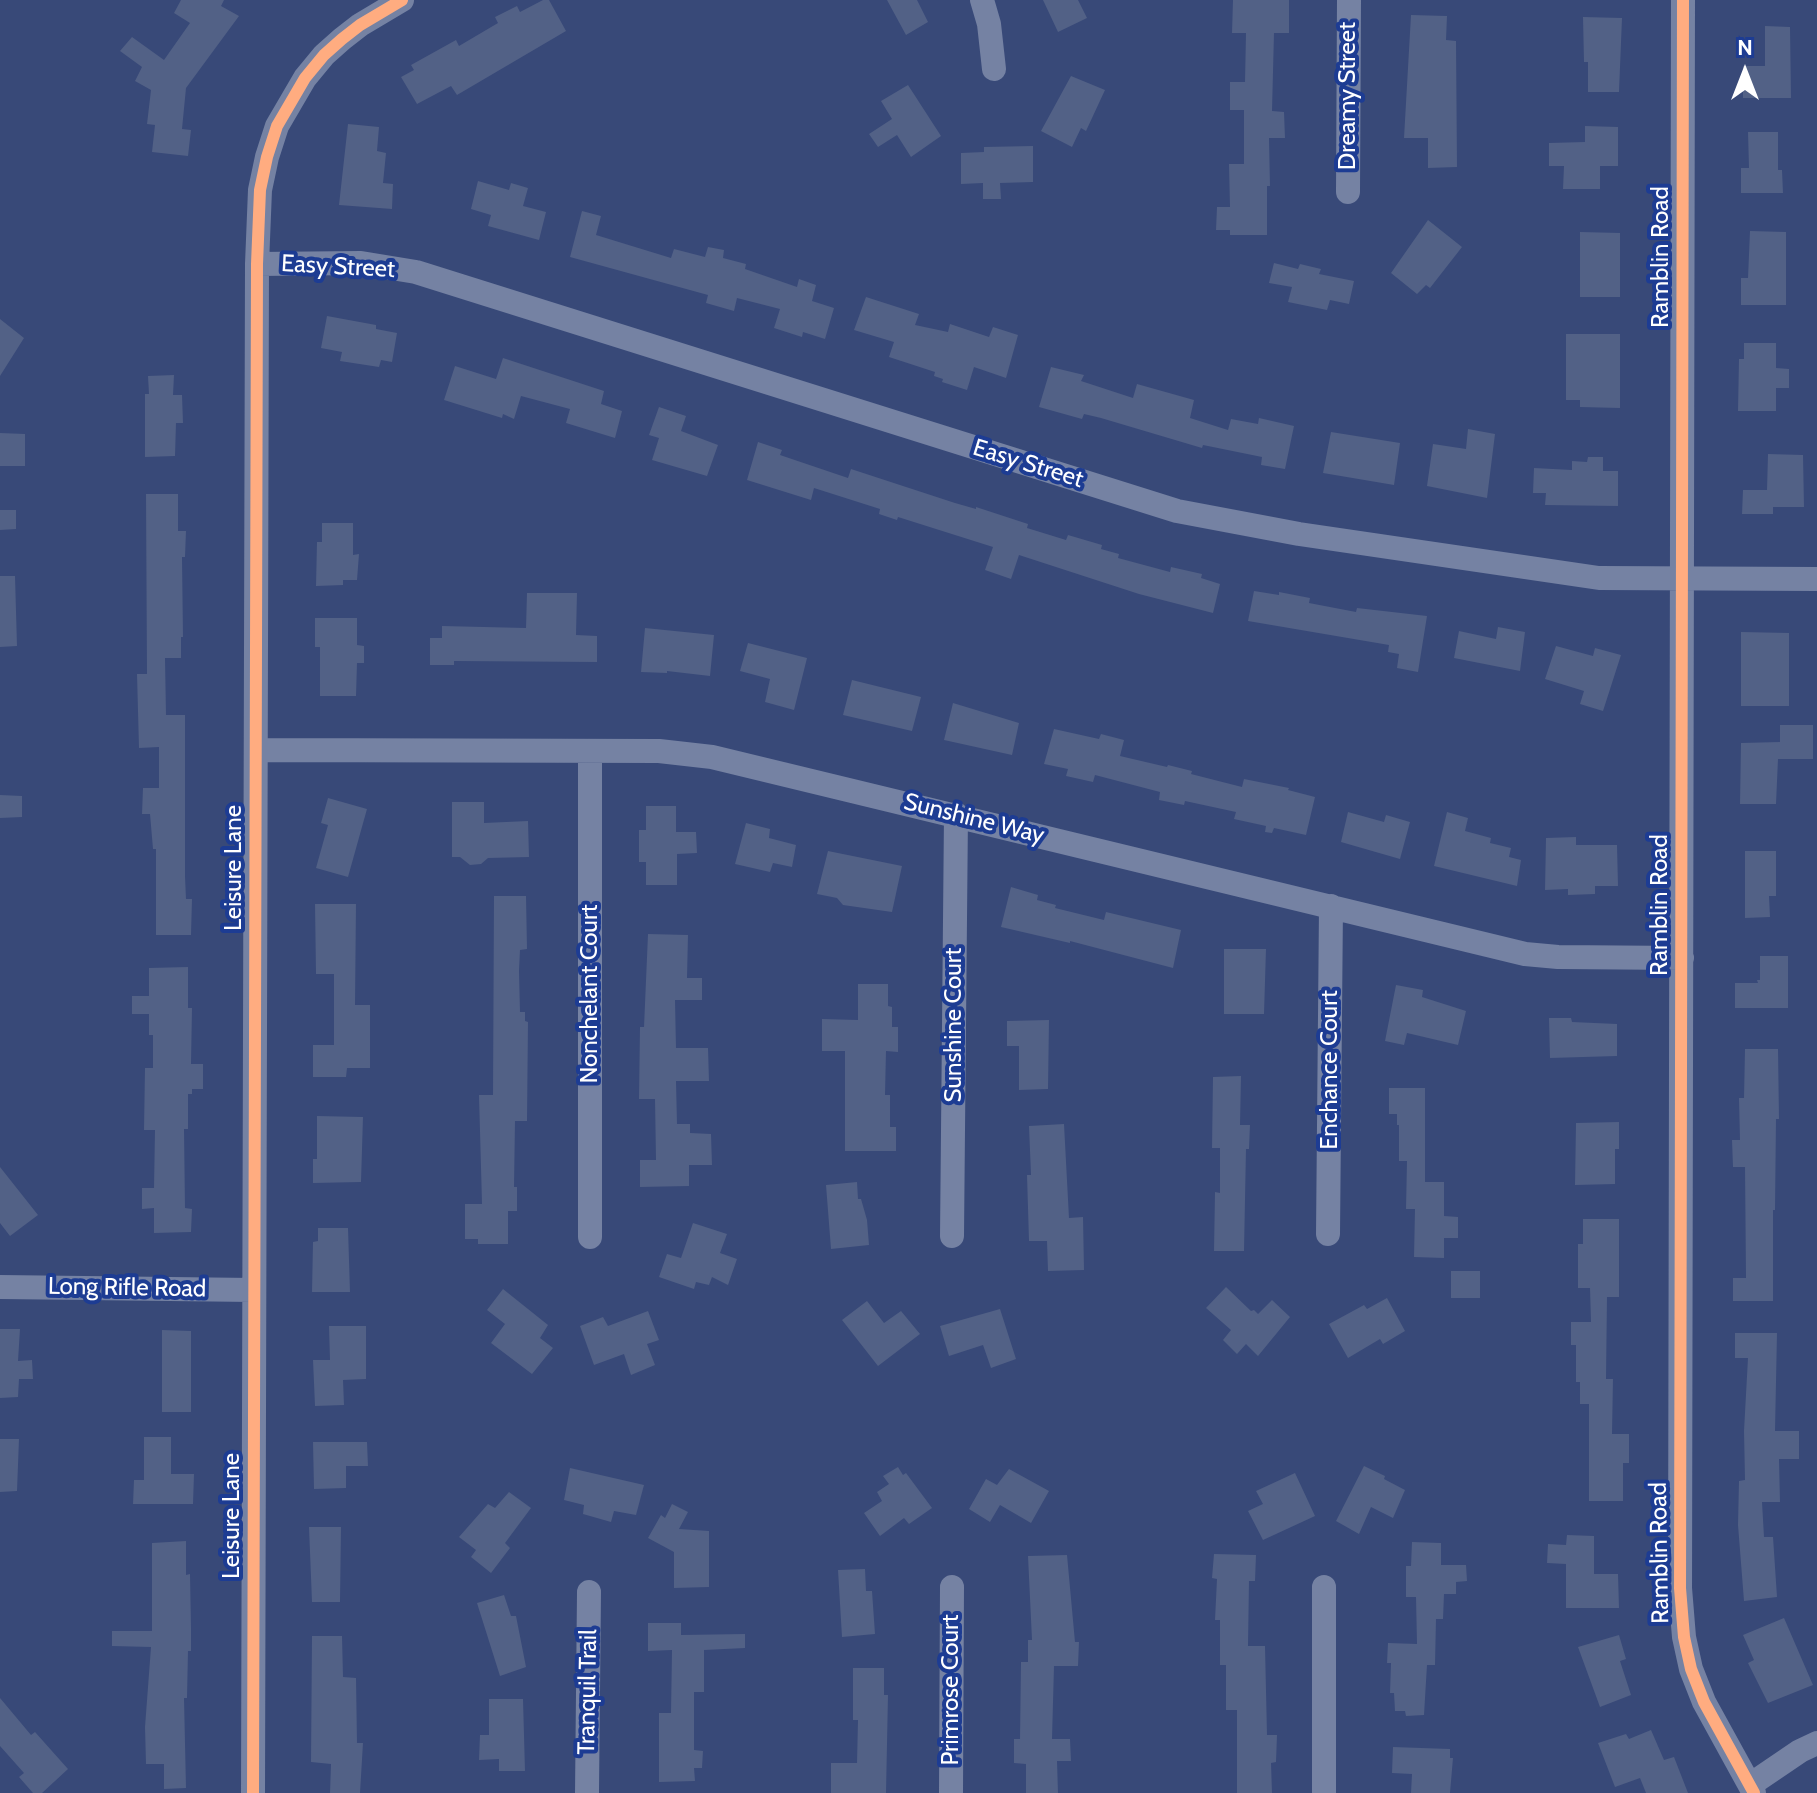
<!DOCTYPE html>
<html>
<head>
<meta charset="utf-8">
<style>
  body { margin:0 }
  #map { position:relative; width:1817px; height:1793px; overflow:hidden; background:#384978; font-family:Cabin,sans-serif }
  canvas { display:block }
  .north { position:absolute; left:1705px; top:32px; width:80px; height:80px; -webkit-text-stroke:6px #1d3c93; paint-order:stroke; rotate:0deg; font-size:22px; font-weight:700; line-height:32px; text-align:center; color:#fff }
  .north::after { content:''; display:block; margin:auto; width:28px; height:36px; background:#fff; clip-path:polygon(50% 0,100% 100%,50% 72%,0 100%) }
</style>
</head>
<body>
<div id="map">
<canvas width="1817" height="1793"></canvas>
<div class="north">N</div>
</div>
<script>
const ctx = document.querySelector('canvas').getContext('2d');
ctx.lineJoin = 'round';
function fillPath(path, color) { ctx.fillStyle = color; ctx.fill(path, 'evenodd'); }
const toPath = rows => new Path2D(rows.map(r => 'M' + r).join(''));
function stroke(path, color, width, dash) { ctx.strokeStyle = color; ctx.lineWidth = width; ctx.lineCap = dash ? 'butt' : 'round'; ctx.setLineDash(dash || []); ctx.stroke(path); }
function write(font, color, halo, rows, align = 'center') {
  ctx.font = font + ' Cabin,sans-serif'; ctx.lineWidth = 8; ctx.setLineDash([]); ctx.textBaseline = 'middle'; ctx.strokeStyle = halo; ctx.fillStyle = color; for (const [text, x, y, turn = 0] of rows) {
    ctx.save(); ctx.translate(x, y); ctx.rotate((+turn || 0) * Math.PI / 180); ctx.textAlign = isNaN(turn) ? turn : align; if (halo) ctx.strokeText(text, 0, 0); ctx.fillText(text, 0, 0); ctx.restore();
  }
}
fillPath(toPath([
  [181,0,224,0,221,6,239,16,186,88,182,129,191,130,188,156,152,152,155,125,147,124,151,90,135,81,142,67,120,51,132,37,164,60,190,23,174,13],
  [543,0,549,0,566,31,457,95,451,86,417,104,401,77,414,70,411,65,456,40,459,46,498,23,495,17,517,6,520,12],
  [887,0,917,0,928,22,906,35],
  [1043,0,1078,0,1087,18,1058,32],
  [1233,0,1289,0,1289,33,1274,33,1272,111,1284,112,1285,138,1269,138,1270,186,1267,186,1267,235,1230,235,1230,230,1216,230,1217,207,1230,207,1229,164,1244,164,1244,110,1230,110,1230,82,1245,82,1246,33,1232,33],
  [1411,15,1447,16,1446,40,1456,41,1457,167,1428,168,1428,138,1404,138],
  [1583,17,1622,18,1619,92,1588,92,1588,62,1584,62],
  [1765,26,1790,27,1791,98,1743,98,1743,66,1765,66],
  [1071,76,1105,90,1086,131,1081,128,1072,147,1041,131],
  [908,85,941,136,911,157,897,135,878,147,869,134,892,119,881,101],
  [348,124,379,127,377,151,386,153,383,183,393,184,392,209,339,205],
  [1585,126,1618,127,1618,166,1600,166,1600,189,1563,189,1564,166,1549,166,1549,143,1585,142],
  [1748,132,1778,132,1778,170,1782,170,1783,193,1741,193,1741,168,1749,168],
  [1033,146,1033,182,1000,183,1001,199,983,199,983,183,961,184,961,153,984,152,984,147],
  [478,181,509,190,511,183,528,188,523,206,546,212,539,240,488,226,491,215,471,209],
  [582,211,601,216,596,235,671,258,674,249,705,257,708,247,724,250,723,258,746,264,745,269,797,287,799,279,816,285,812,301,834,308,825,339,803,332,802,337,774,328,780,309,737,298,734,311,706,303,708,295,570,257],
  [1428,220,1462,247,1430,288,1426,285,1417,294,1391,273],
  [1750,231,1786,232,1786,305,1741,305,1741,278,1748,278],
  [1580,232,1620,233,1620,297,1580,297],
  [1274,263,1298,269,1300,264,1321,269,1319,274,1354,281,1349,304,1330,300,1327,310,1288,302,1292,287,1269,283],
  [866,297,919,314,915,325,948,332,950,324,989,337,993,327,1018,335,1006,378,974,367,967,390,942,382,943,379,934,376,935,372,889,357,894,342,854,330],
  [327,316,376,325,376,329,397,333,392,362,381,360,379,367,340,361,342,352,321,348],
  [0,319,24,338,0,376],
  [1566,334,1620,334,1620,408,1580,407,1580,400,1566,400],
  [1744,343,1776,343,1776,368,1789,369,1789,388,1776,388,1776,411,1738,411,1739,359,1744,359],
  [503,358,604,391,601,404,622,411,615,438,566,423,570,409,521,396,514,419,503,414,502,418,444,400,455,366,496,379],
  [1051,367,1084,375,1081,381,1133,398,1137,384,1194,400,1190,418,1228,430,1231,419,1258,424,1259,418,1294,426,1285,469,1261,465,1262,457,1203,445,1202,448,1101,418,1084,414,1082,419,1039,407],
  [174,375,173,395,182,395,183,423,176,423,175,456,145,457,145,394,149,394,148,376],
  [659,407,686,416,681,431,718,445,707,476,652,460,659,438,649,435],
  [1468,429,1495,434,1487,498,1427,486,1433,444,1466,449],
  [1331,432,1400,443,1394,485,1323,473],
  [0,433,25,434,25,466,0,466],
  [758,442,782,450,780,455,848,478,851,469,955,503,976,509,976,507,1028,524,1027,528,1066,540,1068,535,1102,545,1101,549,1119,554,1118,558,1170,572,1171,567,1202,574,1201,578,1220,584,1213,613,1139,594,1019,555,1011,579,985,570,993,547,898,517,897,520,879,514,880,509,814,488,811,500,747,480],
  [1768,454,1803,455,1804,507,1773,507,1773,514,1742,514,1743,490,1767,490],
  [1588,457,1603,457,1603,471,1618,471,1618,506,1545,505,1546,493,1533,493,1534,468,1572,470,1572,461,1587,462],
  [146,494,178,494,178,531,186,531,185,557,182,557,183,637,181,637,181,658,165,658,166,715,185,715,185,876,186,899,192,899,191,935,156,935,156,849,153,849,150,814,142,814,143,788,159,788,159,747,139,748,137,674,147,674],
  [0,510,16,510,16,529,0,530],
  [322,523,353,523,353,555,359,554,357,580,343,580,343,585,316,586,317,542,322,542],
  [0,576,15,576,17,646,0,647],
  [1254,591,1279,595,1279,592,1310,598,1309,603,1356,612,1357,608,1427,616,1418,672,1397,668,1399,654,1388,652,1389,645,1248,621],
  [527,593,577,593,576,635,597,636,597,662,454,661,454,665,430,665,430,638,442,638,442,626,526,628],
  [315,618,357,618,357,645,364,646,364,663,357,663,356,696,320,696,320,647,315,647],
  [1498,627,1525,632,1520,671,1454,658,1459,631,1496,639],
  [645,628,714,635,710,676,667,671,667,673,641,672],
  [1741,632,1789,633,1789,706,1741,706],
  [748,643,807,658,794,710,765,702,770,679,740,671],
  [1556,646,1593,656,1595,648,1621,655,1603,711,1580,704,1584,691,1545,679],
  [852,680,921,697,912,731,843,715],
  [953,703,1019,723,1012,755,944,740],
  [1780,725,1813,725,1813,759,1778,759,1776,804,1740,804,1741,743,1780,742],
  [1054,729,1099,739,1101,734,1124,740,1120,756,1167,767,1168,765,1192,771,1191,774,1242,787,1244,779,1289,788,1288,790,1315,797,1306,835,1274,828,1272,833,1265,832,1266,826,1234,819,1236,812,1185,801,1184,805,1159,800,1160,792,1095,775,1093,782,1066,776,1068,769,1044,764],
  [0,795,22,796,22,817,0,818],
  [328,798,367,809,348,877,316,868,328,825,321,823],
  [452,802,484,802,484,823,528,821,529,857,488,858,481,864,470,865,460,857,452,857],
  [646,806,676,806,676,832,696,832,697,853,677,854,677,885,646,885,646,862,639,862,639,830,646,830],
  [1348,812,1384,822,1386,815,1410,822,1400,859,1341,842],
  [1447,812,1468,818,1465,831,1491,838,1490,843,1511,848,1509,857,1521,860,1517,886,1434,866],
  [746,823,770,829,769,838,796,845,792,867,773,863,770,872,735,864],
  [1576,837,1576,845,1617,845,1618,886,1595,886,1595,894,1568,895,1568,889,1545,890,1546,838],
  [828,851,902,866,892,912,843,905,837,898,817,894],
  [1745,851,1776,851,1776,896,1769,896,1770,917,1745,918],
  [1011,887,1038,895,1037,900,1056,905,1055,908,1104,920,1106,912,1181,930,1173,968,1070,941,1070,943,1001,927],
  [494,896,526,896,527,949,520,950,519,971,520,1012,525,1012,525,1021,528,1022,527,1121,515,1121,514,1187,517,1187,517,1211,508,1211,508,1244,478,1244,478,1239,465,1239,465,1204,482,1204,479,1095,493,1095],
  [315,904,356,904,355,1005,370,1005,370,1068,347,1068,346,1077,313,1077,313,1045,334,1045,334,974,316,974],
  [648,934,688,935,687,978,702,978,702,1000,675,1000,676,1048,708,1048,709,1081,676,1081,677,1124,690,1124,690,1133,711,1134,712,1165,689,1165,689,1186,640,1187,640,1160,656,1160,655,1099,639,1099,640,1027,644,1027],
  [1224,949,1266,949,1264,1014,1224,1014],
  [1760,956,1788,956,1788,1008,1735,1008,1735,983,1758,983,1757,980,1760,980],
  [188,967,188,1008,192,1008,191,1064,203,1064,203,1089,192,1089,192,1094,188,1094,188,1129,184,1129,185,1208,192,1209,191,1232,154,1233,154,1208,142,1209,142,1188,154,1188,155,1130,144,1130,145,1068,153,1068,153,1035,149,1035,149,1014,132,1014,132,996,149,996,149,968],
  [858,984,888,984,888,1006,892,1007,892,1027,898,1027,898,1052,886,1051,885,1095,890,1095,890,1127,896,1127,896,1151,845,1151,845,1051,822,1051,822,1019,858,1020],
  [1396,985,1423,990,1422,997,1466,1011,1458,1045,1407,1033,1404,1045,1385,1041],
  [1549,1018,1571,1018,1572,1022,1617,1024,1617,1056,1550,1058],
  [1049,1020,1048,1089,1019,1090,1019,1046,1007,1046,1007,1021],
  [1745,1049,1778,1049,1779,1119,1776,1119,1775,1210,1773,1210,1773,1301,1733,1301,1733,1278,1746,1278,1745,1167,1733,1167,1732,1140,1740,1140,1739,1098,1744,1098],
  [1241,1076,1240,1125,1250,1125,1249,1149,1246,1149,1244,1251,1214,1251,1215,1192,1220,1193,1220,1148,1212,1148,1213,1077],
  [1389,1088,1425,1088,1425,1182,1444,1182,1444,1216,1458,1217,1458,1238,1444,1238,1444,1258,1414,1257,1415,1209,1406,1209,1407,1161,1399,1161,1399,1125,1397,1125,1397,1114,1389,1114],
  [317,1116,363,1117,361,1182,313,1183,313,1159,317,1159],
  [1619,1122,1619,1149,1615,1149,1615,1184,1575,1185,1576,1123],
  [1064,1124,1069,1218,1083,1217,1084,1270,1048,1271,1047,1241,1029,1241,1027,1175,1031,1175,1029,1126],
  [0,1167,38,1215,10,1236,0,1223],
  [857,1182,858,1199,861,1199,867,1220,869,1245,831,1249,826,1185],
  [1583,1219,1619,1219,1619,1297,1607,1297,1606,1379,1613,1379,1612,1434,1629,1434,1629,1463,1623,1463,1623,1501,1589,1501,1589,1404,1580,1404,1580,1382,1576,1382,1576,1345,1571,1345,1571,1322,1591,1322,1590,1288,1578,1288,1578,1244,1583,1244],
  [693,1223,727,1234,720,1253,737,1259,728,1285,712,1277,709,1285,696,1282,694,1289,659,1277,667,1254,681,1258],
  [318,1228,348,1228,350,1292,312,1292,313,1242,318,1241],
  [1451,1271,1480,1271,1480,1298,1451,1298],
  [1226,1287,1251,1311,1254,1310,1258,1314,1272,1300,1290,1317,1258,1356,1246,1344,1237,1354,1223,1340,1231,1330,1206,1308],
  [503,1289,548,1325,540,1338,553,1348,532,1374,491,1343,505,1324,487,1310],
  [1387,1298,1405,1331,1383,1344,1380,1339,1348,1358,1329,1324,1364,1305,1367,1309],
  [867,1301,884,1323,901,1311,920,1334,878,1366,842,1320],
  [1000,1309,1016,1359,991,1368,983,1345,949,1356,940,1326],
  [648,1311,659,1340,647,1344,655,1365,631,1375,624,1354,594,1365,580,1326,603,1317,608,1326],
  [329,1326,366,1326,366,1379,343,1380,344,1405,315,1406,313,1360,330,1360],
  [0,1329,20,1329,18,1361,32,1360,33,1379,19,1379,18,1397,0,1398],
  [162,1330,191,1331,191,1412,162,1412],
  [1735,1333,1777,1333,1775,1431,1799,1431,1799,1459,1779,1459,1780,1502,1762,1502,1764,1537,1773,1537,1777,1597,1744,1601,1738,1525,1739,1481,1745,1480,1744,1431,1748,1358,1735,1358],
  [144,1437,171,1437,171,1474,194,1474,193,1504,133,1504,134,1480,144,1480],
  [0,1439,19,1439,17,1491,0,1492],
  [313,1442,367,1442,368,1466,346,1466,346,1488,314,1489],
  [1364,1466,1385,1476,1384,1479,1405,1490,1393,1518,1371,1507,1359,1534,1336,1521],
  [898,1467,903,1475,906,1473,932,1508,909,1524,904,1518,880,1536,864,1513,882,1501,877,1492,889,1484,883,1476],
  [570,1468,644,1485,636,1515,614,1511,611,1522,583,1514,584,1505,564,1500],
  [1009,1469,1049,1491,1031,1523,1000,1505,990,1522,969,1509,986,1479,997,1485],
  [1295,1473,1315,1516,1263,1540,1248,1511,1263,1504,1256,1491],
  [509,1492,531,1508,505,1543,510,1548,491,1573,471,1557,476,1550,459,1537,488,1504,495,1508],
  [672,1504,688,1512,679,1529,709,1531,709,1587,674,1588,674,1552,648,1538,661,1515,665,1518],
  [309,1527,341,1527,340,1602,312,1602],
  [1567,1535,1594,1536,1594,1574,1618,1574,1619,1608,1566,1608,1566,1564,1547,1563,1548,1544,1566,1545],
  [186,1541,186,1575,190,1574,191,1628,191,1651,188,1651,187,1698,184,1698,186,1788,164,1789,164,1764,146,1764,145,1727,151,1647,112,1646,112,1631,152,1631,152,1543],
  [1412,1542,1441,1543,1441,1565,1466,1565,1467,1581,1456,1582,1456,1594,1444,1594,1443,1619,1436,1619,1435,1665,1427,1665,1424,1715,1406,1716,1405,1711,1395,1711,1394,1693,1390,1693,1391,1663,1387,1663,1388,1643,1417,1644,1416,1597,1406,1597,1406,1566,1411,1566],
  [1214,1554,1256,1555,1255,1581,1249,1581,1248,1646,1265,1646,1267,1735,1277,1735,1276,1762,1271,1763,1272,1793,1237,1793,1237,1710,1226,1710,1226,1665,1220,1665,1220,1620,1215,1620,1217,1579,1212,1578],
  [1067,1555,1075,1642,1079,1642,1078,1666,1054,1666,1052,1739,1070,1739,1071,1761,1057,1761,1058,1793,1026,1793,1026,1764,1014,1763,1014,1739,1020,1739,1021,1662,1028,1662,1028,1640,1032,1640,1028,1556],
  [865,1569,866,1591,872,1591,875,1634,842,1637,838,1570],
  [504,1595,511,1616,516,1616,526,1667,500,1676,477,1603],
  [1784,1618,1813,1685,1768,1703,1748,1663,1754,1660,1743,1635],
  [648,1623,681,1623,681,1635,745,1634,745,1648,704,1650,704,1692,694,1692,694,1750,703,1751,702,1768,694,1768,695,1781,659,1782,659,1713,671,1713,672,1650,648,1651],
  [1619,1635,1626,1659,1620,1661,1631,1695,1600,1707,1578,1647],
  [312,1636,342,1636,343,1677,356,1678,357,1743,363,1743,360,1793,330,1793,331,1764,311,1762],
  [853,1668,884,1668,884,1695,888,1695,886,1793,831,1793,831,1763,857,1763,858,1720,853,1720],
  [0,1698,31,1735,35,1732,68,1769,42,1793,33,1793,19,1777,24,1773,0,1746],
  [489,1699,523,1699,525,1771,499,1771,499,1759,479,1760,480,1735,489,1735],
  [1651,1730,1664,1760,1674,1757,1688,1793,1646,1793,1640,1778,1615,1787,1598,1743,1626,1734,1629,1739],
  [1393,1747,1450,1749,1450,1758,1453,1758,1450,1793,1411,1793,1412,1774,1392,1773]
]), '#526186');
stroke(toPath([
  [982,0,989,24,994,69],
  [1683,0,1680,1588,1684,1637,1691,1669,1704,1702,1754,1793],
  [1348,192,1349,0],
  [257,264,361,263,416,272,1177,511,1299,534,1599,578,1817,579],
  [257,750,659,751,712,757,1525,954,1558,957,1682,958],
  [590,752,590,1237],
  [1328,1234,1331,906],
  [952,1236,956,814],
  [0,1287,254,1290],
  [1324,1587,1324,1793],
  [1750,1785,1800,1751,1817,1743],
  [253,1793,257,264,260,190,267,157,277,126,305,78,324,55,342,39,360,25,402,0],
  [587,1793,589,1592],
  [951,1793,952,1587]
]), '#7582a3', 24);
stroke(toPath([
  [1683,0,1680,1588,1684,1637,1691,1669,1704,1702,1754,1793],
  [253,1793,257,264,260,190,267,157,277,126,305,78,324,55,342,39,360,25,402,0]
]), '#ffac80', 12);
write('24px', '#fff', '#1d3c93', [
  ["Dreamy Street",1348,96,-90],
  ["Ramblin Road",1661,257,-90],
  ["Easy Street",338,267,3],
  ["Easy Street",1028,464,17],
  ["Sunshine Way",974,819,14],
  ["Leisure Lane",234,868,-90],
  ["Ramblin Road",1660,905,-90],
  ["Nonchelant Court",590,994,-90],
  ["Sunshine Court",954,1025,-90],
  ["Enchance Court",1330,1070,-90],
  ["Long Rifle Road",127,1288,1],
  ["Leisure Lane",232,1516,-90],
  ["Ramblin Road",1660,1553,-91],
  ["Primrose Court",951,1690,-90],
  ["Tranquil Trail",588,1692,-89]
]);
</script>
</body>
</html>
